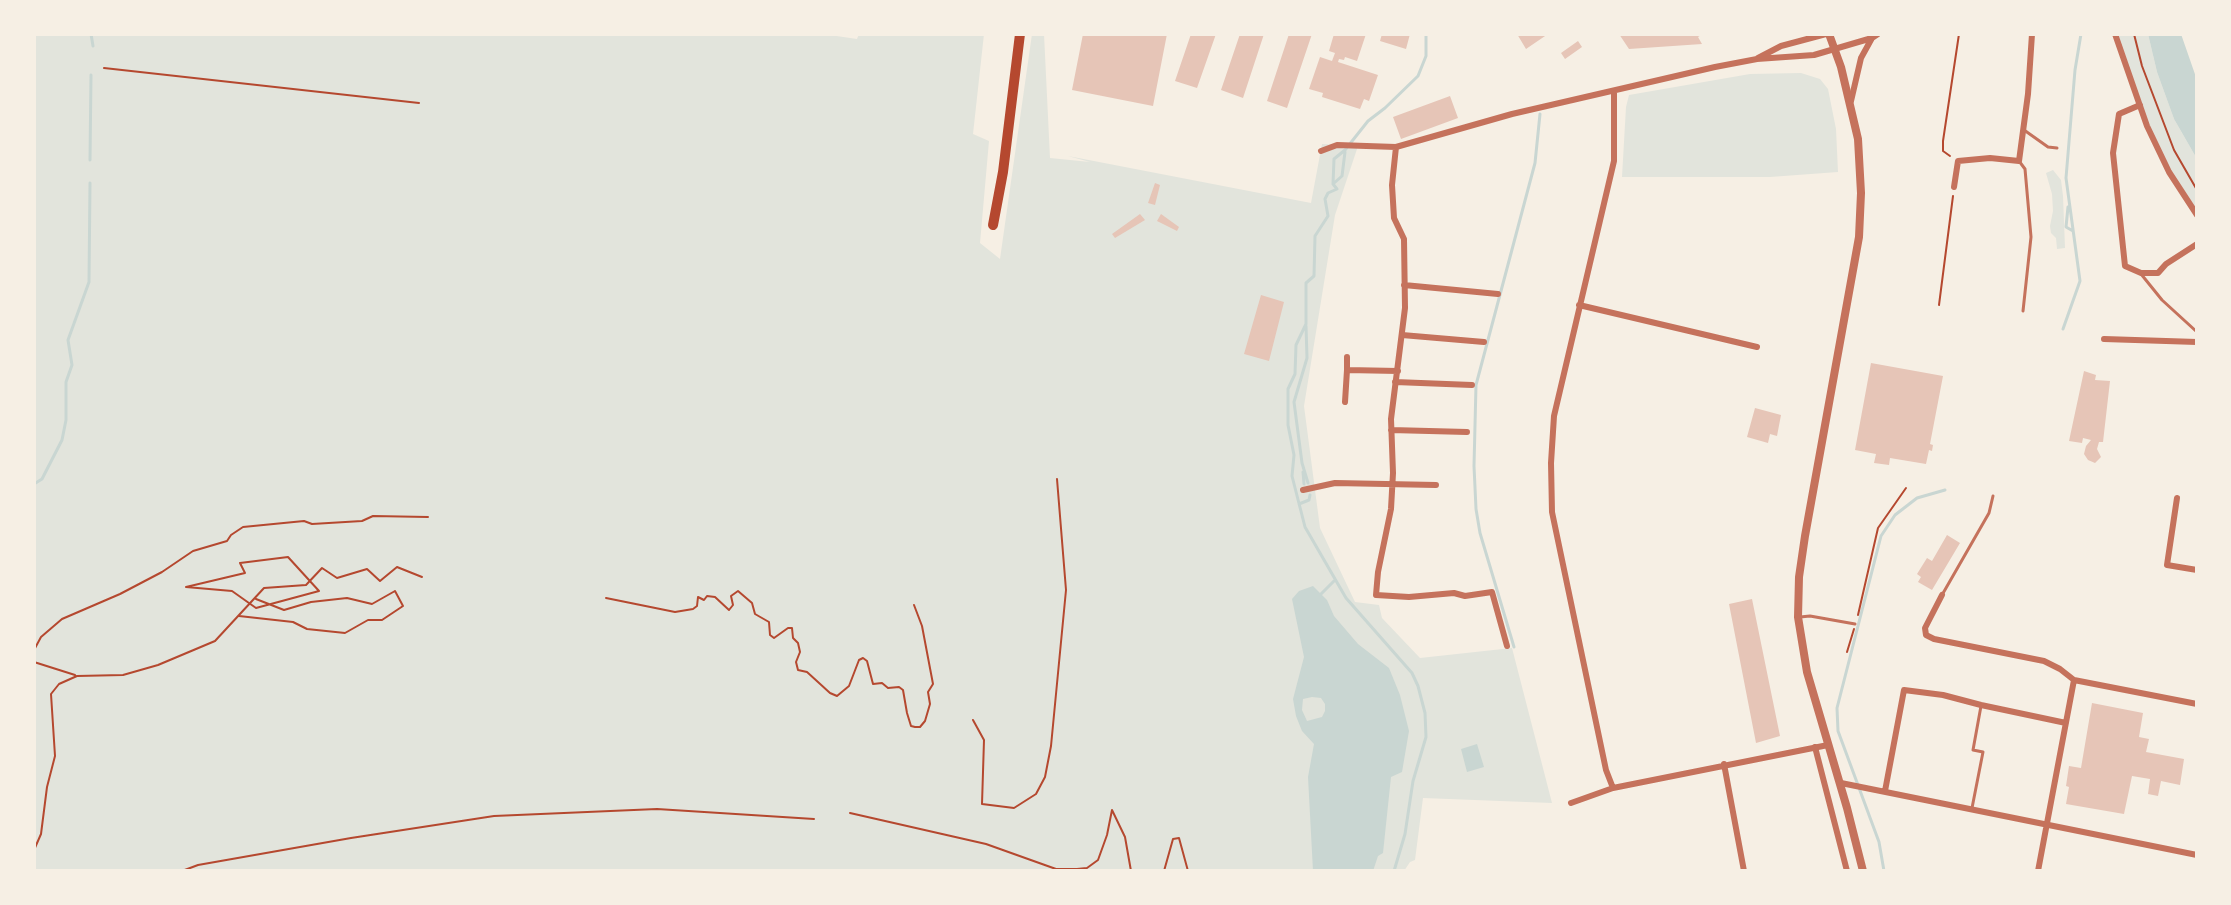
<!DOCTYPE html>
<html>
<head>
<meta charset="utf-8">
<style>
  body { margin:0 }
  #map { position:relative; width:2231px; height:905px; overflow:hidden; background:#f6efe4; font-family:"DM Sans",sans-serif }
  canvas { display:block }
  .frame { position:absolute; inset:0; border:36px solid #f6efe4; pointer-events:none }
</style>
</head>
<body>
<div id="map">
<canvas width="2231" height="905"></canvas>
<div class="frame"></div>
</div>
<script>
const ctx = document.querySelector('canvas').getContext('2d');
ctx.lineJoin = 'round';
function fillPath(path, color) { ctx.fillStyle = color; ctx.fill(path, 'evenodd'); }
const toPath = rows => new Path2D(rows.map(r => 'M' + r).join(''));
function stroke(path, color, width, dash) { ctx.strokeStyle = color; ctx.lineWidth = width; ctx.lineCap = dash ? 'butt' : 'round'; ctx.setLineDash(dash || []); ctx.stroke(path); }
fillPath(toPath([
  [34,34,823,34,857,39,859,34,984,34,973,134,989,141,980,243,1000,259,1032,34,1044,34,1050,158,1090,162,1068,156,1311,203,1322,144,1358,146,1335,215,1304,406,1320,528,1355,602,1379,605,1382,618,1420,658,1512,648,1552,803,1423,798,1415,860,1410,862,1404,871,34,871],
  [2115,34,2148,34,2157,72,2174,119,2197,159,2197,215,2169,172,2147,126],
  [1801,73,1820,79,1828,89,1836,129,1838,172,1770,177,1622,177,1626,107,1629,95,1750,74],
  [2053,170,2061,180,2063,196,2065,248,2057,249,2056,238,2051,233,2050,226,2053,211,2052,194,2046,173]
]), '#e2e4dc');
fillPath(toPath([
  [2148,34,2181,34,2197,80,2197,159,2174,119,2157,72],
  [1313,586,1327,600,1334,616,1358,644,1389,668,1400,695,1409,731,1402,772,1391,777,1383,853,1378,856,1373,871,1313,871,1308,777,1314,744,1302,731,1296,716,1293,699,1304,657,1292,599,1299,591],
  [1312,697,1321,698,1325,704,1325,711,1322,717,1307,721,1302,710,1303,699],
  [1477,744,1484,767,1467,772,1461,749]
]), '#c9d6d2');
stroke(toPath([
  [91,34,93,46],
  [90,160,91,75],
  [1333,184,1342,176,1345,152],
  [2068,207,2066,227,2073,231],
  [1306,326,1307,358,1294,402,1302,463,1308,483],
  [2063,329,2080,281,2066,178,2075,70,2081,34],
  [1303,472,1304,484],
  [34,484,42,479,62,440,66,420,66,382,72,365,68,340,89,282,90,183],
  [1299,504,1309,500,1310,495],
  [1321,594,1334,581],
  [1514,647,1480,533,1476,509,1474,466,1476,385,1535,163,1540,114],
  [1394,871,1405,834,1413,781,1426,737,1425,713,1418,686,1412,673,1346,598,1305,527,1292,476,1294,455,1288,425,1288,389,1295,374,1296,345,1306,324,1306,283,1314,276,1315,236,1328,216,1325,199,1328,193,1337,189,1333,184,1334,159,1345,150,1368,121,1385,108,1418,76,1426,56,1426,34],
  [1884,871,1879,842,1838,731,1837,708,1881,536,1895,515,1917,498,1945,490]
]), '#c9d6d2', 3);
fillPath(toPath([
  [1083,34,1167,34,1153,106,1072,90],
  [1191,34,1216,34,1197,88,1175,81],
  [1240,34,1264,34,1243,98,1221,90],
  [1289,34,1312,34,1287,108,1267,101],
  [1334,34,1366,34,1357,61,1345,57,1344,60,1339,59,1338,62,1378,75,1369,101,1364,99,1360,109,1322,97,1323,93,1309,89,1320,57,1332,61,1335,53,1329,51],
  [1382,34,1410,34,1406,49,1380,41],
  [1517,34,1548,34,1526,49],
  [1619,34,1703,34,1698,37,1702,44,1629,49],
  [1578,41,1582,47,1565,59,1561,53],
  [1450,96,1458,118,1401,139,1393,117],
  [1155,183,1160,185,1155,205,1148,203],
  [1140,214,1145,220,1115,238,1112,234],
  [1161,214,1179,227,1177,231,1157,221],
  [1261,295,1284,302,1269,361,1244,354],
  [1871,363,1943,376,1930,444,1933,445,1932,451,1929,450,1926,464,1890,458,1889,465,1874,463,1876,454,1855,450],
  [2084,371,2096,375,2095,380,2110,381,2103,442,2099,442,2097,449,2101,457,2095,463,2088,460,2084,454,2086,446,2091,440,2083,438,2082,443,2069,441],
  [1755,408,1781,415,1777,436,1770,434,1768,443,1747,437],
  [1947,535,1960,543,1932,590,1918,582,1921,577,1917,574,1927,558,1932,561],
  [1752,599,1780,736,1756,743,1729,604],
  [2092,703,2143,713,2139,737,2149,739,2146,752,2184,759,2180,785,2161,781,2158,796,2148,794,2150,779,2132,776,2124,814,2066,804,2069,787,2066,786,2069,766,2081,768]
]), '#e6c5b7');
stroke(toPath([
  [2134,34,2142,66,2174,150,2197,190],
  [104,68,419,103],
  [1950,156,1943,151,1943,141,1959,34],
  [1939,305,1953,196],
  [288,557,319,591,256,608,232,591,186,587,245,573,240,563,288,557],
  [606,598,675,612,693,609,697,606,698,597,704,600,707,596,715,597,729,610,733,605,731,596,738,591,752,603,755,614,769,622,770,635,774,638,788,628,792,628,793,638,798,643,800,652,796,662,798,670,807,672,830,693,837,696,849,686,859,660,863,658,867,661,873,684,882,683,888,688,899,687,903,690,907,713,911,726,915,727,920,727,925,721,930,704,928,692,933,684,922,626,914,605],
  [1858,615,1878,528,1906,488],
  [239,616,293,622,307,629,345,633,368,620,382,620,403,606,395,591,372,604,347,598,311,602,284,610,256,599],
  [34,650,41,637,62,619,120,594,162,572,193,551,227,541,231,535,243,527,304,521,312,524,362,521,373,516,428,517],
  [1847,652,1854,629],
  [34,662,75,675],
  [973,720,984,740,982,804,1014,808,1036,794,1045,777,1051,746,1066,590,1057,479],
  [850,813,986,844,1056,869,1077,869,1087,868,1098,860,1107,835,1112,810,1125,837,1131,871],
  [34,850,41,834,47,787,55,756,51,694,59,684,77,676,123,675,158,665,215,641,264,588,306,585,322,568,337,578,367,569,380,581,397,567,422,577],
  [182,871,198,865,351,838,494,816,657,809,814,819],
  [1164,871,1173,839,1179,838,1188,871]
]), '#b5482f', 2);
stroke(toPath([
  [2024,130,2048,147,2057,148],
  [2019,161,2025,169,2031,237,2023,311],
  [2141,274,2162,300,2197,332],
  [1942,595,1989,513,1993,496],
  [1800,617,1810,616,1855,624],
  [1972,808,1983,752,1973,750,1981,706]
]), '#c5725c', 3);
stroke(toPath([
  [2115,34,2147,126,2169,172,2197,215],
  [1758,58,1781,46,1826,34],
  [1851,101,1861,58,1872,38,1878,34],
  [2140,105,2119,114,2113,153,2125,266,2141,273,2158,273,2166,264,2197,244],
  [1396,147,1392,185,1394,218,1404,239,1405,308,1391,419,1393,473,1391,509,1378,572,1376,595,1409,597,1454,593,1465,596,1492,592,1507,646],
  [1321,151,1337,145,1396,147,1512,114,1715,67,1757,59,1814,55,1872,38],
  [1954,187,1958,161,1990,158,2019,161,2028,94,2032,34],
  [1404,285,1498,294],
  [1579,305,1757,347],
  [1402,335,1484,342],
  [2104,339,2197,342],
  [1347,357,1347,370,1398,371],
  [1395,382,1472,385],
  [1345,402,1347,370],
  [1391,430,1467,432],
  [1303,490,1335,483,1436,485],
  [2177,498,2167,565,2197,570],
  [1942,595,1925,628,1926,635,1934,639,2044,661,2060,669,2074,680,2197,704],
  [1815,747,1847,871],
  [1724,764,1744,871],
  [1841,783,2197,855],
  [1613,788,1606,770,1552,512,1551,463,1554,416,1614,161,1614,91],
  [1885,791,1904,690,1943,695,1981,705,2066,723],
  [1571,803,1613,788,1828,745],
  [2038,871,2074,680]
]), '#c5725c', 6);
stroke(toPath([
  [1829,34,1841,67,1858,139,1861,193,1859,237,1805,536,1799,577,1798,617,1807,672,1847,808,1863,871]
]), '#c5725c', 8);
stroke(toPath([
  [993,225,1003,172,1020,34]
]), '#b5482f', 10);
</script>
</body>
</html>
